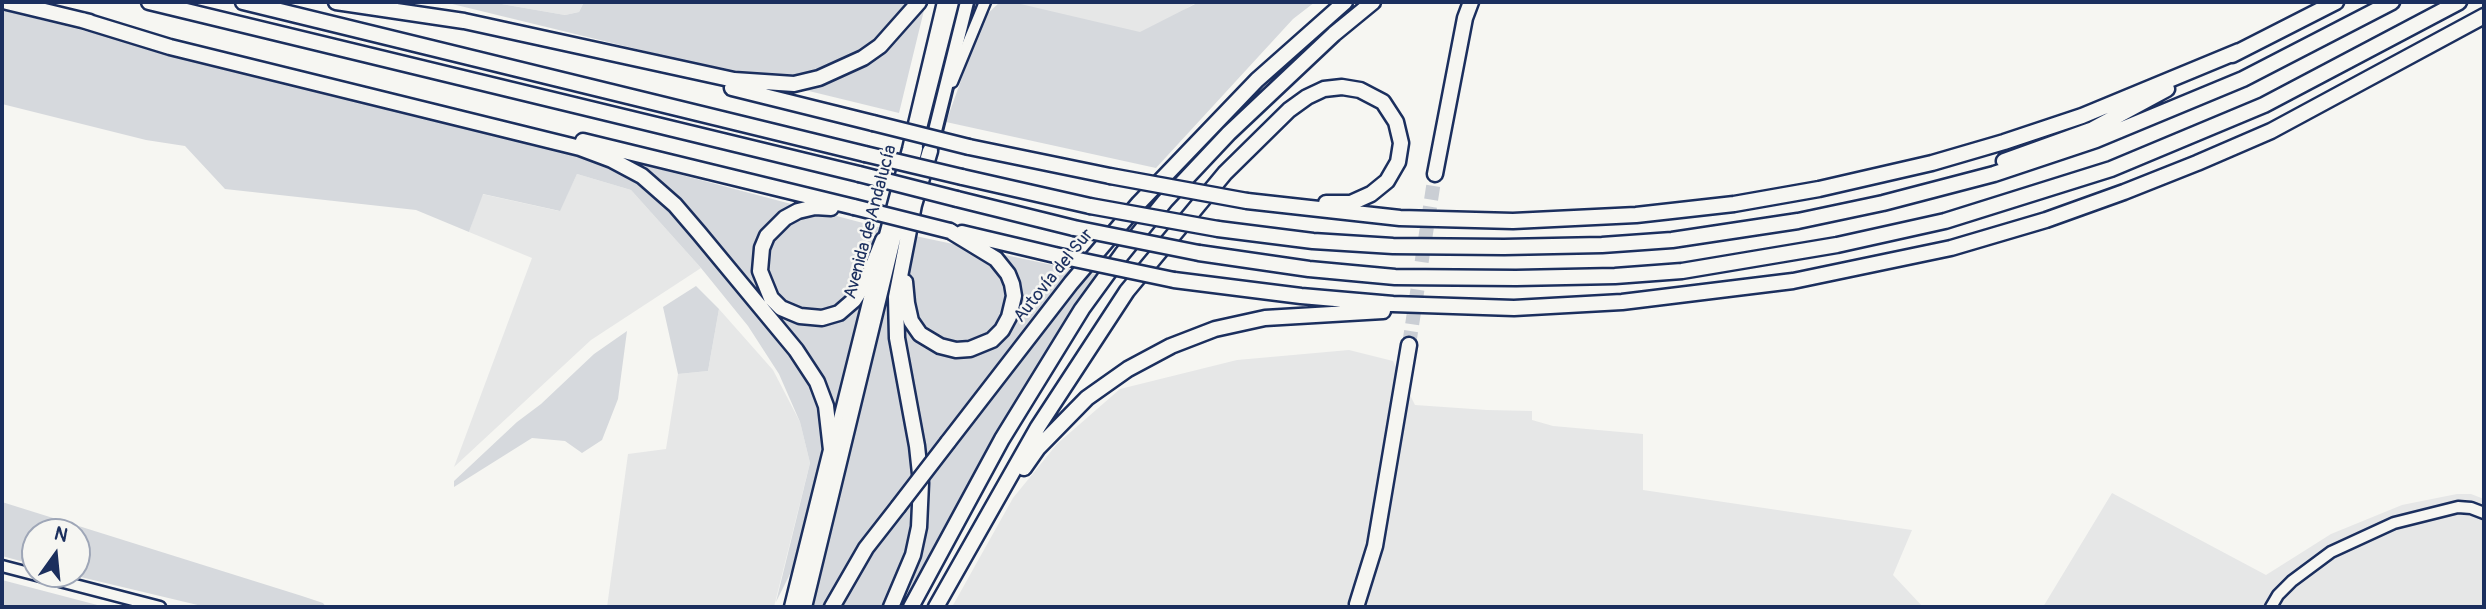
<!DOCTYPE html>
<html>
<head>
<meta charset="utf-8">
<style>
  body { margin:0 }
  #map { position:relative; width:2486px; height:609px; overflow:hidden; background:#f6f6f2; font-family:Pangolin,sans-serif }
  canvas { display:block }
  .frame { position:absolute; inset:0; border:4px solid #1b2f5e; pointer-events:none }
  .north { position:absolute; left:21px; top:518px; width:70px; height:70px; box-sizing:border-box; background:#f6f6f2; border:2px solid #9ea6b7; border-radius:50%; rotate:15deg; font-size:19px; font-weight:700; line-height:28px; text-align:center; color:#1b2f5e }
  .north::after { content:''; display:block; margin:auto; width:24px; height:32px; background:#1b2f5e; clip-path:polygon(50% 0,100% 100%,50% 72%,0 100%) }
</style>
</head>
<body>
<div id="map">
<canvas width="2486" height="609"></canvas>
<div class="frame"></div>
<div class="north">N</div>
</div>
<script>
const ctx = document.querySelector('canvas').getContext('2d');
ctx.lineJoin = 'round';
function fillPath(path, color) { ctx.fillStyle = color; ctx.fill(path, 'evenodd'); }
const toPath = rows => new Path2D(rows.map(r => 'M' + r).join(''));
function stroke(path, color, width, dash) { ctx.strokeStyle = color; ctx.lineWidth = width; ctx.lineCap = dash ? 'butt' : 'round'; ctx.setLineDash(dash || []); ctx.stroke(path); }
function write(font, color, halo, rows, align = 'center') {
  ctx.font = font + ' Pangolin,sans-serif'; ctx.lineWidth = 5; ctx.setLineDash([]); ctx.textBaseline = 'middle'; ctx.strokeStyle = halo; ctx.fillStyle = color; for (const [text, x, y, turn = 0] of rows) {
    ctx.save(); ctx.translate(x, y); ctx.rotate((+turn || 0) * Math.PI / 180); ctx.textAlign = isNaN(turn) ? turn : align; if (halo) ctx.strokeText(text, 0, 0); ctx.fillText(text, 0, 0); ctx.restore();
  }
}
fillPath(toPath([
  [490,2,584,2,579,12,565,15],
  [1004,2,1197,2,1138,39],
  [577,174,631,190,701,268,591,340,454,467,532,258,469,232,482,194,559,211],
  [719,309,773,370,800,422,810,463,774,607,607,607,628,454,666,449,678,374,708,371],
  [1349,350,1393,361,1415,405,1487,410,1532,411,1532,420,1553,426,1643,434,1643,490,1912,530,1893,575,1923,607,952,607,1013,498,1057,444,1120,389,1237,360],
  [2112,493,2266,575,2331,534,2402,505,2457,494,2471,494,2484,499,2484,607,2043,607]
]), '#e6e7e7');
fillPath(toPath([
  [444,2,490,2,565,15,579,12,584,2,926,2,899,113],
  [1000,2,1012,2,1140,32,1199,2,1315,2,1293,19,1156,168,946,122,984,17],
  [2,10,514,139,621,159,882,228,845,381,808,516,792,570,776,602,810,463,800,422,779,374,748,326,701,268,631,190,577,174,560,211,483,194,469,232,416,210,225,189,185,146,146,140,2,104],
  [901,233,1100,275,966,490,904,607,810,607],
  [696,286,719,309,708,371,678,374,663,307],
  [627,331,618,399,602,440,582,453,565,441,532,438,454,487,454,481,517,422,541,404,594,354],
  [2,502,302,596,323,603,326,607,206,607,68,574,77,574,77,532,35,532,35,565,2,556],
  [2,580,105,607,2,607]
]), '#d6d9dd');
stroke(toPath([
  [1409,345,1435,174]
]), '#caced4', 14, [14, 7]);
const minor = toPath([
  [952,82,985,2],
  [882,246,908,149,943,2],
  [833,443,875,274],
  [2,566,160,607],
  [2271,607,2278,595,2292,581,2331,552,2394,523,2458,507,2471,508,2484,513]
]);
const major = toPath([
  [916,144,952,2],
  [931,147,967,2]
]);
const highway = toPath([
  [7,2,90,22],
  [149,2,859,174],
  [243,2,865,154],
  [336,2,464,21,734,80,794,84,819,78,863,58,880,46,919,2],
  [82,20,170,47,580,148,612,160,642,176,675,205,699,233,796,350,817,382,826,406,831,450,792,607],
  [2232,55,2336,2],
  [732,88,873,123],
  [583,141,854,207],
  [969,147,1110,176],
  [2004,161,2093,129,2167,89],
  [1435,174,1465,18,1471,2],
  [962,177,1090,206],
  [957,199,1074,228],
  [1247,201,1400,218,1513,221,1636,215,1734,204,1819,189,1932,163,2004,142,2082,116,2239,51],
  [831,208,815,207,798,211,785,218,767,236,762,248,760,271,771,298,781,308,800,316,822,318,839,313,854,300,867,280,883,240],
  [1218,229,1313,241,1393,246,1504,247,1602,245,1672,240,1798,221,1883,203,1994,174,2096,140,2243,79,2392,2],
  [962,233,1055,255],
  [1199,253,1309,269,1395,277,1516,278,1615,276,1682,271,1837,245,1945,221,2111,169,2264,105,2459,2],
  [1174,280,1301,296,1393,304,1514,308,1622,302,1793,281,1951,248,2046,220,2124,192,2197,163,2271,131,2484,16],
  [905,282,907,303,911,321,920,334,940,346,956,350,970,349,992,340,1002,330,1009,317,1014,296,1012,284,1008,274,996,259,950,231],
  [948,442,1071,283,1139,203,1257,80,1345,2],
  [1024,468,1038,448,1087,398,1128,369,1171,346,1215,329,1265,318,1383,311],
  [1357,604,1375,546,1409,345],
  [804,607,915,148],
  [832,607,866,548,898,507],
  [891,607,913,555,919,527,921,483,917,446,897,338,896,297,914,205,930,151],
  [911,607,1002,439,1082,309,1122,254,1165,201,1229,133,1334,34,1373,2],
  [936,607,1038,427,1127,291,1225,173,1289,110,1307,97,1324,89,1342,87,1360,90,1383,102,1396,122,1401,143,1398,162,1387,181,1371,194,1351,203,1326,203]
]);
stroke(minor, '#1b2f5e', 15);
stroke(major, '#1b2f5e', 18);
stroke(highway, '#1b2f5e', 19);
stroke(minor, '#f6f6f2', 10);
stroke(major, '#f6f6f2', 12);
stroke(highway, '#f6f6f2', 14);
const highwayBridge = toPath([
  [873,123,969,147],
  [865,154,962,177],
  [859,174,957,199],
  [1110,176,1247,201],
  [1090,206,1218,229],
  [854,207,950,231],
  [1074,228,1199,253],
  [1055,255,1174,280],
  [898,507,948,442]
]);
stroke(highwayBridge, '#1b2f5e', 19, []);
stroke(highwayBridge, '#f6f6f2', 14);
write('18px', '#1b2f5e', '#f6f6f2', [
  ["Avenida de Andalucía",871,222,-75],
  ["Autovía del Sur",1054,276,-51]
]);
</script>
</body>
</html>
